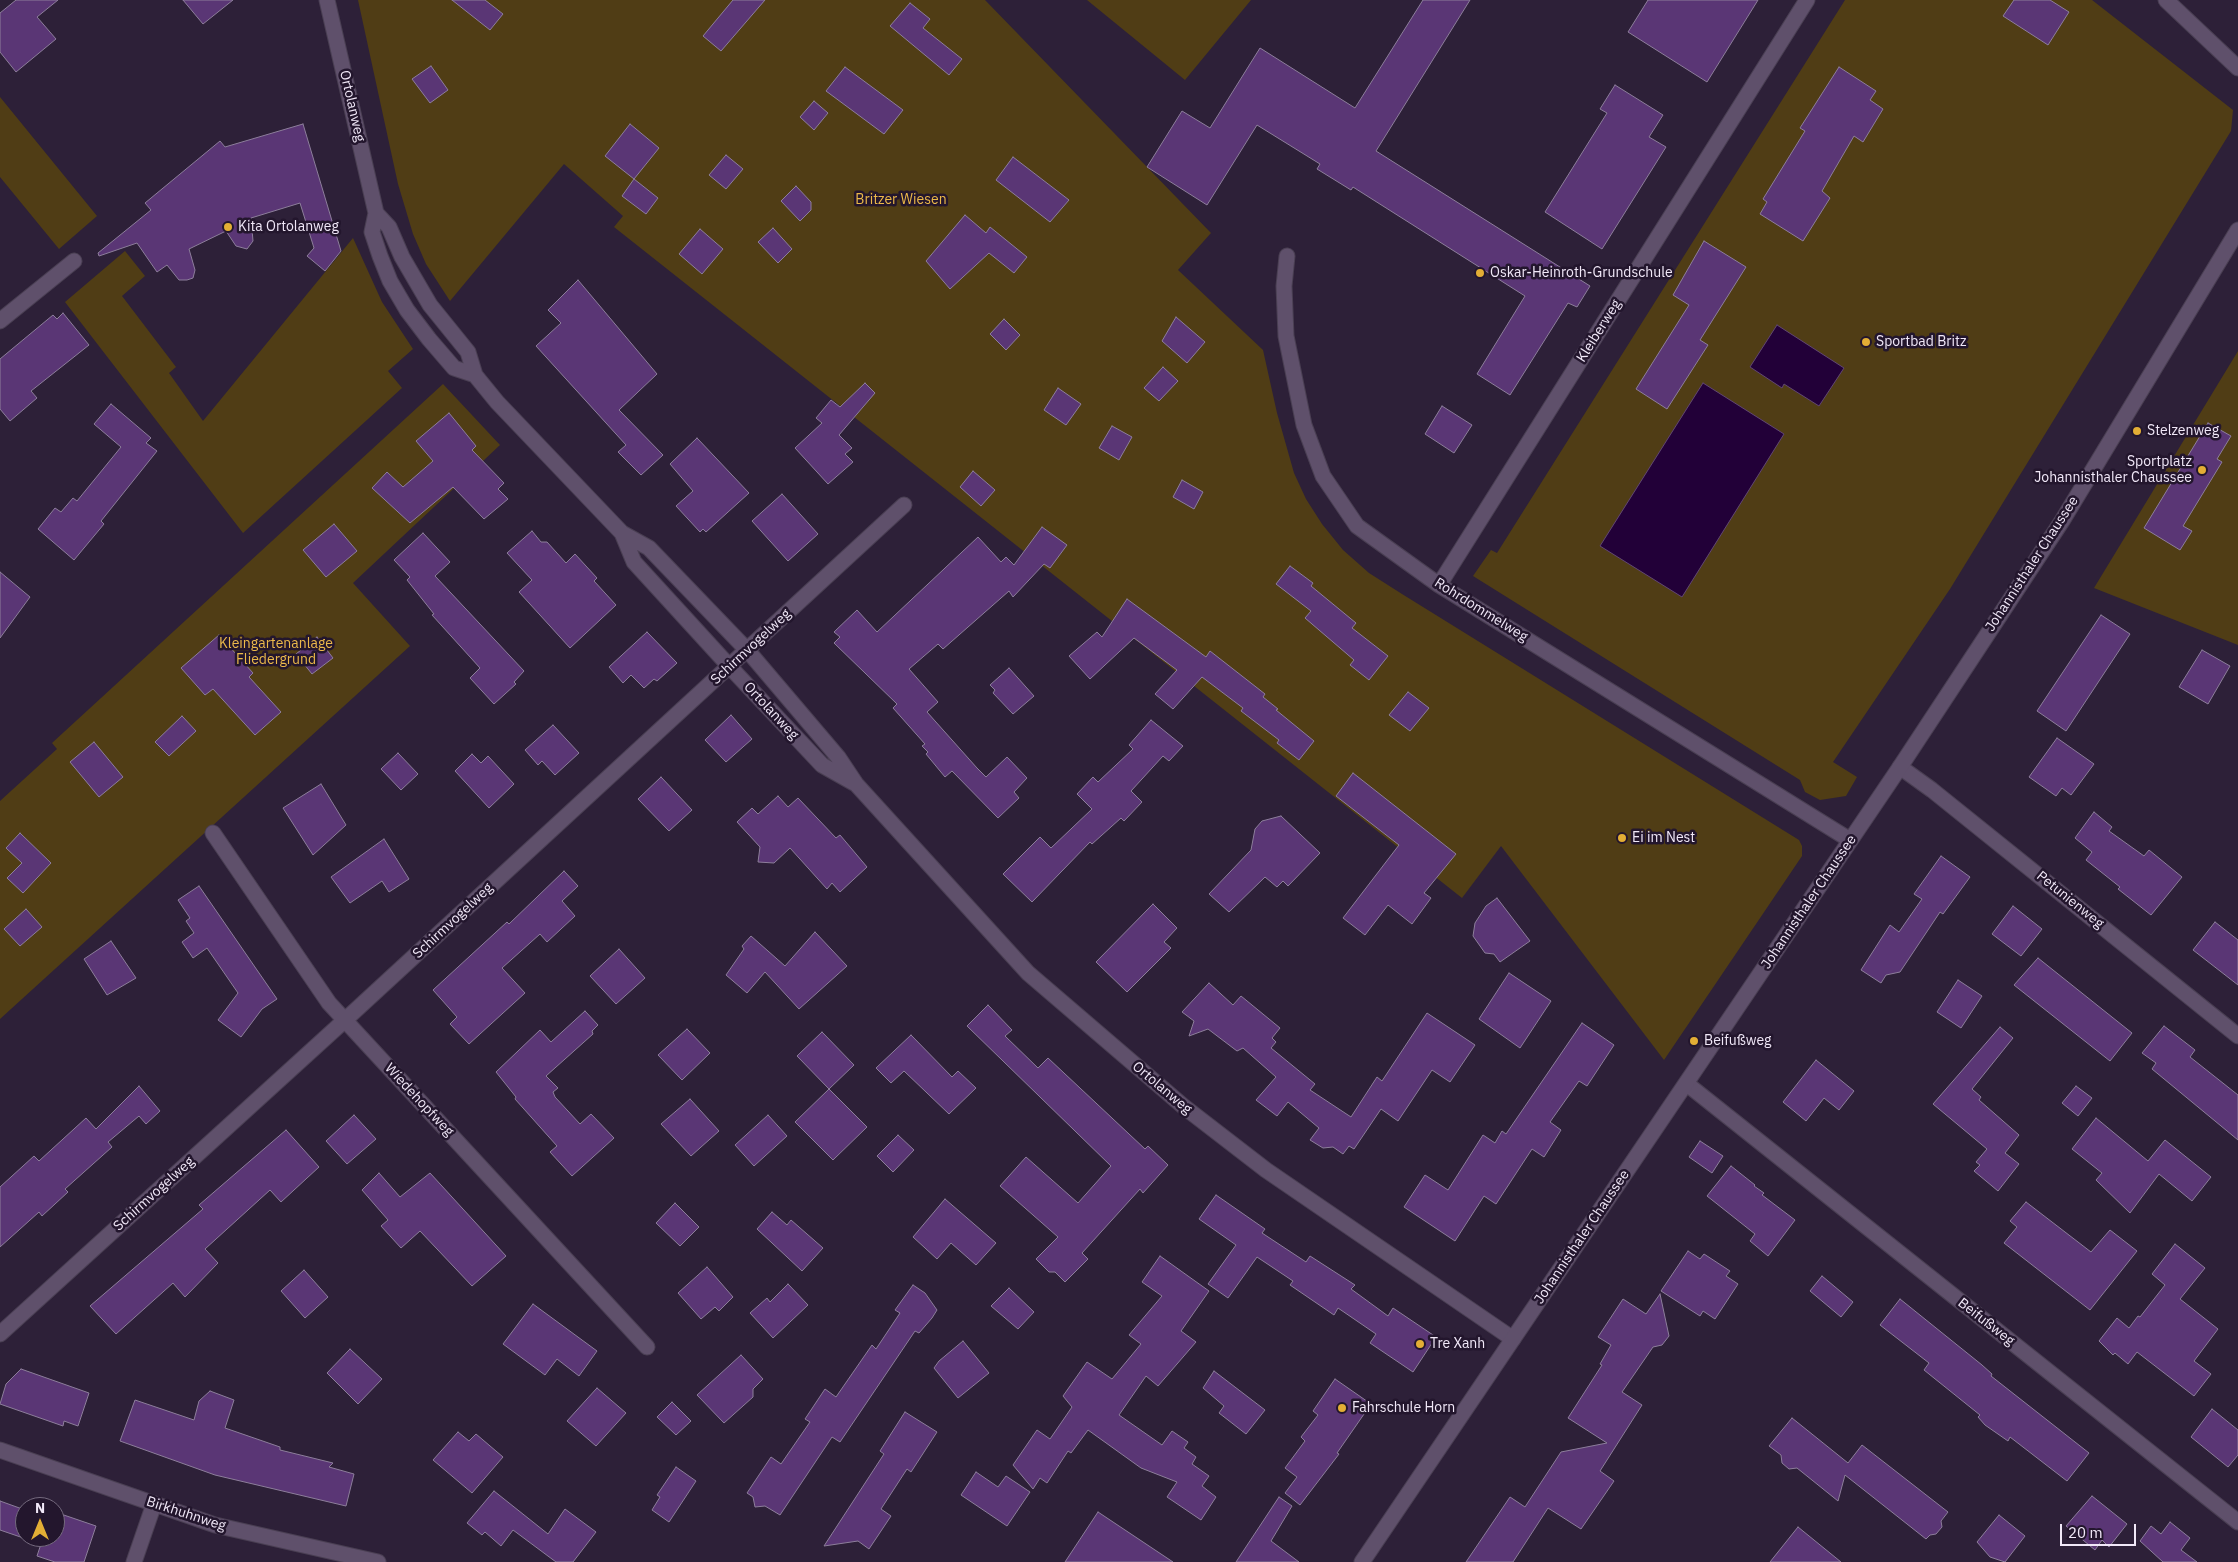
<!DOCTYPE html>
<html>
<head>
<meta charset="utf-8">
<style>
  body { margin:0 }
  #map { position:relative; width:2238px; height:1562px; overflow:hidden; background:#2d2038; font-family:"IBM Plex Sans",sans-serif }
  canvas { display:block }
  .north { position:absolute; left:15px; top:1497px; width:50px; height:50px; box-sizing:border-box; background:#23162d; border:1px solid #756a7e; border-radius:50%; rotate:0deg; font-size:14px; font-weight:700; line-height:20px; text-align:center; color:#f1e8f8 }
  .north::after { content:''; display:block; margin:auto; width:18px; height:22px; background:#e3ae35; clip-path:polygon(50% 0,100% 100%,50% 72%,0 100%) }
  .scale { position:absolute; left:2060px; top:1524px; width:76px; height:22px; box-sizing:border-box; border:2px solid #f1e8f8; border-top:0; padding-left:6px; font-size:15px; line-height:18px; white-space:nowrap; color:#f1e8f8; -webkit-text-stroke:4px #23162d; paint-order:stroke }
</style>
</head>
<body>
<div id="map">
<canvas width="2238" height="1562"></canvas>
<div class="north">N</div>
<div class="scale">20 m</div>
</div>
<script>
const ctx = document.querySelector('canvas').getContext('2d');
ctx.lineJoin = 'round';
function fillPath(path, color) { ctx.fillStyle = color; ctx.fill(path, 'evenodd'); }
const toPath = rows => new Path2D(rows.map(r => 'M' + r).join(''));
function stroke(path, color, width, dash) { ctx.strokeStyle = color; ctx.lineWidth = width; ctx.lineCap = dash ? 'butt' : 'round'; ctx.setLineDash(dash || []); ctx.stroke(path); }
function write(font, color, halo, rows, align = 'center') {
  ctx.font = font + ' "IBM Plex Sans",sans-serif'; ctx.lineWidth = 5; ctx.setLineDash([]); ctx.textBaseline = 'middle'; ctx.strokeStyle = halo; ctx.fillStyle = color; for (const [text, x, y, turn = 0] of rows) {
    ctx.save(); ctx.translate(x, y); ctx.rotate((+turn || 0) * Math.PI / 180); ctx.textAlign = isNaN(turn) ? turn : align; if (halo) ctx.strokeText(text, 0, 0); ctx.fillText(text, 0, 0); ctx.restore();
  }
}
fillPath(toPath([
  [358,0,985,0,1211,233,1178,270,1263,350,1277,413,1294,473,1306,499,1322,524,1343,550,1369,573,1402,594,1799,840,1802,846,1802,856,1664,1060,1501,846,1462,898,614,227,623,216,564,164,450,301,426,264,413,234,398,184],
  [1087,0,1251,0,1185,80],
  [1845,0,2092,0,2233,110,2231,131,1950,589,1833,762,1857,777,1846,796,1820,800,1805,792,1800,780,1473,576,1491,550,1497,553],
  [0,97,97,216,59,249,0,177],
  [353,238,382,302,413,349,388,371,402,388,243,533,65,302,125,251,145,276,122,296,176,367,169,373,203,421],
  [2238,351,2238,645,2094,588],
  [443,384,500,445,353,583,410,646,0,1019,0,801,57,749,52,743]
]), '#503d15');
const water = toPath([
  [1777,325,1844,368,1819,406,1784,384,1782,388,1750,367,1777,325],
  [1703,383,1784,434,1682,597,1600,546,1703,383]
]);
fillPath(water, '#220038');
stroke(water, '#604672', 1);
const building = toPath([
  [16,0,58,0,37,17,56,39,16,72,0,52,0,13,16,0],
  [183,0,233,0,203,24,183,0],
  [452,0,485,0,503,14,490,30,452,0],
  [733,0,765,0,721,51,703,36,733,0],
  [1423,0,1470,0,1376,151,1590,286,1577,307,1568,303,1510,395,1477,374,1525,296,1353,187,1351,190,1317,169,1320,164,1257,125,1207,205,1147,167,1182,111,1210,128,1260,48,1355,108,1423,0],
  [1648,0,1758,0,1707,82,1628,32,1648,0],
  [2014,0,2050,0,2069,12,2048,45,2003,16,2014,0],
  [910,3,930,19,923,28,962,59,949,75,890,26,910,3],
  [431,66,448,90,430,103,412,79,431,66],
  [845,67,903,110,884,134,826,91,845,67],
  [1839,67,1876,91,1870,100,1883,109,1863,142,1854,136,1822,191,1830,198,1803,241,1760,214,1767,202,1763,199,1805,131,1800,128,1839,67],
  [1615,85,1663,115,1649,137,1666,147,1602,249,1545,212,1607,113,1600,109,1615,85],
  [814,101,828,113,814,130,800,117,814,101],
  [303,124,341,251,325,271,307,256,314,248,300,203,251,218,253,241,247,249,236,246,226,231,189,249,195,270,193,278,187,280,179,280,167,265,157,272,137,243,99,256,98,253,151,210,145,203,220,141,225,147,303,124],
  [630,124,659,148,634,179,605,156,630,124],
  [726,155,743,169,726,189,709,175,726,155],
  [1013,157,1069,200,1050,222,996,180,1013,157],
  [634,179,658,198,646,214,622,196,634,179],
  [796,186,811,202,811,210,800,221,781,201,796,186],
  [965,215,986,233,990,227,1027,257,1014,273,989,253,950,289,926,261,965,215],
  [773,228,792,249,778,263,758,242,773,228],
  [700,229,723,249,702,274,679,254,700,229],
  [1704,241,1746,267,1700,340,1708,345,1667,409,1636,389,1689,305,1673,295,1704,241],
  [578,280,657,374,619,410,663,455,641,475,618,452,626,445,536,346,561,323,548,310,578,280],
  [63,313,89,345,31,391,37,398,10,421,0,409,0,359,53,315,57,319,63,313],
  [1176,317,1205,342,1187,363,1162,341,1176,317],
  [1004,319,1020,335,1006,350,990,334,1004,319],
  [1163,367,1178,381,1159,401,1144,388,1163,367],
  [865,383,875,393,839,435,852,448,845,454,853,462,828,484,795,448,822,423,816,418,831,400,840,407,865,383],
  [1058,388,1081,404,1066,425,1044,410,1058,388],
  [111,404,151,438,146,443,157,451,101,521,104,524,74,560,38,529,55,508,61,512,73,498,77,501,121,447,94,424,111,404],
  [1442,406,1472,425,1454,453,1425,434,1442,406],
  [449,413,476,446,472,450,504,483,498,489,508,499,484,519,453,487,410,523,372,488,387,472,403,487,433,461,416,441,449,413],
  [2208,423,2231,436,2217,459,2222,462,2183,526,2192,531,2180,550,2144,528,2208,423],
  [1112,426,1132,437,1119,460,1099,448,1112,426],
  [697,438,749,493,706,532,703,529,700,532,676,506,693,491,670,464,697,438],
  [973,471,995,490,981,506,960,487,973,471],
  [1182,480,1203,492,1194,509,1173,497,1182,480],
  [782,494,818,534,788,561,752,521,782,494],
  [334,524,357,551,326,577,303,550,334,524],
  [1042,527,1067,545,1050,568,1044,564,1013,597,1009,591,943,649,938,644,909,669,938,702,927,712,977,768,986,777,1007,757,1027,778,1014,792,1019,798,998,818,952,771,945,777,926,754,928,752,922,746,925,744,893,708,897,704,834,643,840,637,834,632,857,610,877,632,978,537,1001,562,1006,557,1014,565,1042,527],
  [532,531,541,542,547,542,566,563,575,554,597,578,594,581,616,605,570,648,519,592,532,580,507,553,532,531],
  [423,533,450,562,435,576,524,671,514,682,516,684,494,704,470,678,480,668,432,615,434,614,407,580,410,577,394,560,423,533],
  [1290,566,1313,583,1311,586,1356,623,1352,628,1388,656,1369,680,1350,665,1354,660,1305,618,1311,611,1276,584,1290,566],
  [0,572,30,597,0,638,0,572],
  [1127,599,1206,657,1210,651,1265,694,1263,697,1278,709,1276,710,1314,741,1299,760,1277,743,1279,740,1241,711,1243,708,1202,677,1173,709,1155,694,1177,670,1134,638,1090,679,1069,656,1097,632,1102,637,1127,599],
  [2101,615,2130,634,2066,731,2037,711,2101,615],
  [647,632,677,663,657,681,654,679,644,688,631,675,623,683,609,667,647,632],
  [219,635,253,673,249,677,281,712,255,735,213,689,205,695,181,668,219,635],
  [317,637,333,658,312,674,296,654,317,637],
  [2202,650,2230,666,2208,704,2179,687,2202,650],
  [1009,668,1034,696,1013,714,993,693,995,690,990,685,1009,668],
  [1408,692,1429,708,1410,731,1389,715,1408,692],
  [731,715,752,739,726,762,705,740,731,715],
  [182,716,196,731,169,756,155,742,182,716],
  [1151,720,1183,746,1169,761,1163,756,1131,791,1142,802,1124,821,1121,818,1092,844,1090,842,1032,902,1003,874,1040,837,1051,848,1092,809,1077,794,1093,777,1098,782,1133,749,1129,745,1151,720],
  [553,725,579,753,555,775,542,761,538,765,525,750,553,725],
  [2057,738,2094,764,2071,795,2062,788,2056,796,2029,777,2057,738],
  [94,742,123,777,99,797,70,762,94,742],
  [398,753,418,774,401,790,381,769,398,753],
  [472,754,481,763,488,756,514,784,489,808,455,771,472,754],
  [1353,773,1456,854,1424,893,1431,898,1412,924,1388,905,1365,935,1343,918,1399,845,1336,796,1353,773],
  [661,777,692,810,669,831,638,799,661,777],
  [321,784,346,825,313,855,283,808,321,784],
  [778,796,788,807,798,798,836,838,840,835,867,867,840,892,832,883,827,889,790,848,774,863,758,862,760,847,737,822,752,808,758,814,778,796],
  [2094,812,2112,827,2109,831,2144,856,2149,850,2182,877,2151,915,2118,889,2120,887,2086,860,2092,852,2075,838,2094,812],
  [1281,816,1320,853,1288,886,1283,881,1277,887,1265,877,1229,912,1209,894,1251,850,1255,829,1262,821,1281,816],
  [20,833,51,863,23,893,7,878,22,863,6,848,20,833],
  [384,839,409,879,389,892,382,881,350,903,331,877,384,839],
  [1941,856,1970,877,1943,914,1940,912,1900,972,1886,975,1881,983,1861,970,1890,925,1899,932,1922,899,1914,894,1941,856],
  [564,871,578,886,562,901,575,916,547,942,540,934,502,968,525,993,469,1044,450,1024,457,1017,433,990,507,922,509,924,564,871],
  [199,886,277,999,262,1009,241,1037,218,1020,238,993,207,948,193,958,182,942,194,933,186,921,190,918,178,900,199,886],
  [1497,898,1530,941,1500,962,1494,954,1485,953,1473,936,1475,923,1486,906,1497,898],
  [1153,904,1177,928,1164,942,1171,948,1127,992,1096,962,1153,904],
  [2013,906,2042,929,2021,956,1992,934,2013,906],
  [26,909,42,927,20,946,4,929,26,909],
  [2215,922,2238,940,2238,985,2193,950,2215,922],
  [815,932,847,966,799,1009,765,972,747,993,726,975,744,949,742,946,751,936,785,966,815,932],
  [111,941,136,978,107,995,84,959,111,941],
  [619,949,645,978,616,1004,590,976,619,949],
  [2038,958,2132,1033,2110,1061,2014,985,2038,958],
  [1509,973,1551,1001,1520,1048,1479,1019,1509,973],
  [1958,980,1982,996,1961,1028,1937,1012,1958,980],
  [1209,983,1233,1005,1241,996,1280,1028,1272,1038,1276,1042,1271,1048,1315,1084,1310,1090,1351,1117,1377,1077,1382,1081,1427,1013,1475,1045,1450,1082,1432,1070,1398,1121,1381,1109,1354,1149,1349,1146,1343,1154,1333,1147,1323,1148,1310,1140,1319,1128,1288,1102,1277,1116,1256,1100,1276,1077,1243,1048,1237,1051,1208,1029,1189,1036,1194,1021,1182,1012,1209,983],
  [988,1005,1012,1030,1005,1036,1038,1068,1048,1058,1145,1149,1148,1146,1168,1165,1143,1193,1140,1189,1082,1253,1088,1259,1065,1282,1055,1272,1049,1272,1036,1259,1058,1237,1000,1186,1026,1157,1078,1203,1111,1166,967,1026,988,1005],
  [585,1011,598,1025,592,1031,593,1034,546,1076,558,1088,553,1092,555,1097,580,1124,591,1114,614,1138,572,1176,550,1152,557,1146,515,1099,516,1097,496,1072,540,1030,551,1042,585,1011],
  [1582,1023,1614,1045,1587,1086,1579,1081,1550,1122,1561,1130,1544,1157,1532,1149,1496,1204,1484,1196,1455,1241,1404,1207,1425,1175,1448,1190,1483,1135,1495,1143,1502,1131,1506,1134,1582,1023],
  [2164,1026,2195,1050,2190,1057,2238,1095,2238,1140,2152,1069,2156,1063,2142,1053,2164,1026],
  [2000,1027,2013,1038,1972,1089,1981,1097,1979,1100,2019,1135,2005,1153,2019,1164,1998,1191,1974,1171,1980,1165,1976,1162,1987,1149,1933,1104,2000,1027],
  [687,1029,710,1053,682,1080,658,1055,687,1029],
  [822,1032,854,1065,829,1089,867,1127,833,1160,795,1122,829,1089,797,1056,822,1032],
  [911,1035,952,1077,958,1071,976,1088,949,1114,904,1071,891,1083,876,1068,911,1035],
  [1816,1060,1854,1091,1839,1110,1824,1098,1806,1121,1783,1102,1816,1060],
  [139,1086,160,1111,146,1124,139,1116,108,1142,112,1147,65,1189,68,1192,42,1216,39,1212,0,1247,0,1187,34,1156,39,1161,86,1118,96,1129,139,1086],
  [2076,1086,2092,1098,2078,1116,2062,1103,2076,1086],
  [690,1099,719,1131,691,1156,661,1124,690,1099],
  [354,1115,376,1139,347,1164,326,1141,354,1115],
  [768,1115,787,1136,754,1166,735,1145,768,1115],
  [2096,1118,2148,1161,2165,1140,2211,1177,2192,1201,2159,1174,2130,1213,2096,1180,2102,1173,2072,1149,2096,1118],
  [286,1130,319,1167,281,1202,270,1190,205,1249,218,1263,185,1297,173,1283,116,1334,90,1306,203,1209,199,1205,286,1130],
  [898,1135,914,1150,893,1172,877,1156,898,1135],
  [1700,1141,1723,1156,1712,1173,1689,1157,1700,1141],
  [1731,1166,1755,1185,1754,1186,1764,1193,1762,1195,1795,1220,1768,1256,1750,1241,1755,1234,1707,1196,1731,1166],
  [379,1173,400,1197,430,1173,506,1256,472,1286,420,1231,401,1248,381,1226,388,1220,362,1190,379,1173],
  [1216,1195,1265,1229,1262,1233,1306,1262,1310,1256,1355,1285,1351,1289,1388,1316,1393,1308,1436,1337,1413,1372,1370,1343,1376,1334,1338,1308,1334,1315,1290,1285,1293,1281,1257,1257,1228,1298,1208,1284,1236,1245,1199,1219,1216,1195],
  [945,1199,996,1243,976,1265,951,1243,937,1259,913,1237,945,1199],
  [2026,1202,2091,1252,2110,1230,2137,1251,2090,1310,2004,1243,2017,1227,2010,1221,2026,1202],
  [675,1203,699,1227,680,1246,656,1223,675,1203],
  [772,1212,787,1225,791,1220,823,1248,802,1271,757,1229,772,1212],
  [2175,1244,2205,1268,2180,1299,2218,1329,2194,1361,2211,1374,2194,1396,2137,1352,2128,1364,2115,1353,2113,1355,2099,1341,2117,1318,2129,1328,2138,1316,2140,1317,2165,1285,2152,1274,2175,1244],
  [1688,1251,1700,1259,1704,1254,1730,1271,1726,1276,1738,1284,1715,1319,1703,1311,1700,1316,1661,1291,1688,1251],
  [1160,1256,1209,1291,1181,1331,1196,1342,1158,1386,1146,1376,1119,1415,1162,1445,1172,1431,1188,1442,1184,1448,1196,1457,1192,1464,1209,1476,1202,1486,1216,1497,1201,1520,1167,1497,1177,1482,1141,1468,1088,1430,1071,1453,1068,1451,1047,1483,1040,1478,1033,1489,1013,1465,1037,1430,1050,1439,1072,1407,1063,1396,1087,1362,1112,1379,1141,1344,1129,1335,1162,1296,1142,1282,1160,1256],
  [707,1267,733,1297,719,1311,715,1307,701,1319,678,1293,707,1267],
  [304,1270,328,1297,305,1318,281,1291,304,1270],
  [1822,1276,1853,1302,1841,1317,1810,1291,1822,1276],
  [788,1284,808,1305,773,1338,750,1313,767,1298,770,1302,788,1284],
  [913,1285,925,1293,937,1310,932,1318,919,1333,915,1331,840,1442,832,1437,780,1515,765,1506,755,1507,753,1497,747,1493,771,1457,781,1464,810,1422,805,1419,825,1389,836,1397,872,1345,876,1349,900,1313,895,1310,913,1285],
  [1009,1288,1034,1312,1018,1329,991,1306,1009,1288],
  [1660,1294,1669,1336,1662,1345,1653,1347,1622,1392,1642,1405,1600,1471,1614,1481,1581,1529,1548,1508,1513,1562,1466,1562,1510,1497,1525,1507,1561,1452,1607,1443,1568,1418,1602,1365,1600,1364,1611,1345,1598,1337,1623,1299,1646,1314,1660,1294],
  [1900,1299,1982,1365,1992,1374,1991,1376,2089,1453,2067,1481,2010,1437,2008,1441,1985,1425,1978,1417,1980,1415,1924,1370,1929,1363,1880,1325,1900,1299],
  [533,1304,597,1351,579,1376,557,1359,545,1375,503,1344,533,1304],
  [963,1341,989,1373,958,1398,934,1368,939,1361,963,1341],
  [350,1349,382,1379,358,1404,327,1373,350,1349],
  [741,1355,763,1379,753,1389,753,1397,724,1423,697,1395,741,1355],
  [21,1369,89,1393,78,1426,64,1421,63,1426,0,1404,6,1384,21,1369],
  [1214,1371,1265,1410,1246,1434,1219,1413,1224,1406,1203,1388,1214,1371],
  [1335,1379,1371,1404,1337,1453,1339,1454,1300,1505,1285,1493,1297,1477,1285,1468,1305,1441,1301,1437,1318,1415,1313,1411,1335,1379],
  [597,1388,626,1413,596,1446,567,1421,597,1388],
  [210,1391,234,1400,225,1428,280,1447,280,1450,333,1463,329,1467,354,1474,346,1506,215,1475,120,1441,135,1400,194,1420,199,1401,210,1391],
  [672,1402,691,1421,676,1435,657,1417,672,1402],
  [2212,1409,2238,1430,2238,1455,2228,1467,2191,1437,2212,1409],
  [905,1412,937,1432,911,1472,907,1469,881,1509,891,1516,869,1549,858,1541,824,1546,884,1454,880,1451,905,1412],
  [1792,1418,1848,1463,1862,1445,1948,1512,1941,1521,1942,1527,1936,1534,1930,1535,1926,1539,1845,1475,1838,1501,1797,1468,1789,1469,1782,1463,1781,1455,1769,1446,1792,1418],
  [458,1432,469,1441,476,1434,503,1457,472,1493,433,1460,458,1432],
  [676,1467,696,1481,669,1522,652,1510,660,1497,657,1495,676,1467],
  [976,1472,998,1487,1006,1476,1030,1492,1007,1526,961,1495,976,1472],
  [494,1491,548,1534,565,1509,596,1532,573,1562,556,1562,513,1530,501,1546,485,1532,482,1535,467,1523,494,1491],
  [2092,1496,2127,1524,2109,1547,2102,1540,2095,1550,2066,1526,2092,1496],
  [1279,1497,1292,1506,1271,1541,1299,1562,1236,1562,1279,1497],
  [0,1501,25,1510,25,1537,55,1537,55,1512,96,1526,84,1562,55,1562,37,1556,41,1544,0,1530,0,1501],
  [1098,1512,1173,1562,1065,1562,1098,1512],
  [1999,1515,2025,1536,2005,1562,1990,1557,1977,1542,1999,1515],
  [2170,1522,2190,1538,2181,1550,2197,1562,2163,1562,2140,1541,2151,1526,2161,1534,2170,1522],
  [1798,1527,1841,1562,1770,1562,1798,1527]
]);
fillPath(building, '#5a3675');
stroke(building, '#8d7e9b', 1);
const street = toPath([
  [327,0,376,213,372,232,380,256,390,281,407,310,429,339,454,368,475,375],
  [2166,0,2238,68],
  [376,213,389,227,402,257,430,305,468,352,475,375,497,402,622,533,649,548,748,651,838,757,856,784,1028,973,1183,1106,1266,1170,1513,1339],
  [1287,256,1284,286,1286,336,1304,425,1323,476,1357,526,1439,585,1850,840],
  [0,321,74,261],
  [622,533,634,562,730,667,822,765,854,783],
  [1439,585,1807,0],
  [1900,767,1932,790,2238,1036],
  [213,833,329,1003,647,1347],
  [1687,1084,2238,1522],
  [0,1334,345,1020,904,505],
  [0,1450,215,1525,378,1562],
  [134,1562,154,1504]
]);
const secondary = toPath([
  [1362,1562,1900,767,2062,521,2238,230]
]);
stroke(street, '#4a3f53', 17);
stroke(secondary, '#4a3f53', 17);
stroke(street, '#5f506b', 15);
stroke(secondary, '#5f506b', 15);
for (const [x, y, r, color] of [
  [228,227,5,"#e3ae35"],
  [1480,273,5,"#e3ae35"],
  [1866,342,5,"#e3ae35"],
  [2137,431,5,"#e3ae35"],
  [2202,470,5,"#e3ae35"],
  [1622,838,5,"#e3ae35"],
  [1694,1041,5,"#e3ae35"],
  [1420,1344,5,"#e3ae35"],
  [1342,1408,5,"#e3ae35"]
]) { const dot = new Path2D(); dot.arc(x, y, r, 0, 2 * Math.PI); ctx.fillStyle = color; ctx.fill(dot); stroke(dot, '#23162d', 2); }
write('14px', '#f1e8f8', '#23162d', [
  ["Ortolanweg",352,106,77],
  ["Kleiberweg",1599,331,-58],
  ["Johannisthaler Chaussee",2032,564,-57],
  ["Rohrdommelweg",1481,610,32],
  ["Schirmvogelweg",751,647,-43],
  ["Ortolanweg",771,711,47],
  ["Petunienweg",2070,900,39],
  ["Johannisthaler Chaussee",1809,902,-56],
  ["Schirmvogelweg",453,921,-43],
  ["Ortolanweg",1162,1088,40],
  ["Wiedehopfweg",419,1100,47],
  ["Schirmvogelweg",154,1194,-42],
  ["Johannisthaler Chaussee",1582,1237,-56],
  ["Beifußweg",1986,1322,38],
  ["Birkhuhnweg",186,1514,18]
]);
write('14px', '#ecb94a', '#23162d', [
  ["Britzer Wiesen",901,200],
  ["Kleingartenanlage",276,644],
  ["Fliedergrund",276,660]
]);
write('14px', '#f1e8f8', '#23162d', [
  ["Kita Ortolanweg",238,227],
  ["Oskar-Heinroth-Grundschule",1490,273],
  ["Sportbad Britz",1876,342],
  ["Stelzenweg",2147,431],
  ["Sportplatz",2192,462,"right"],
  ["Johannisthaler Chaussee",2192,478,"right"],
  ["Ei im Nest",1632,838],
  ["Beifußweg",1704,1041],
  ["Tre Xanh",1430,1344],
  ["Fahrschule Horn",1352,1408]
], 'left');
</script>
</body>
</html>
